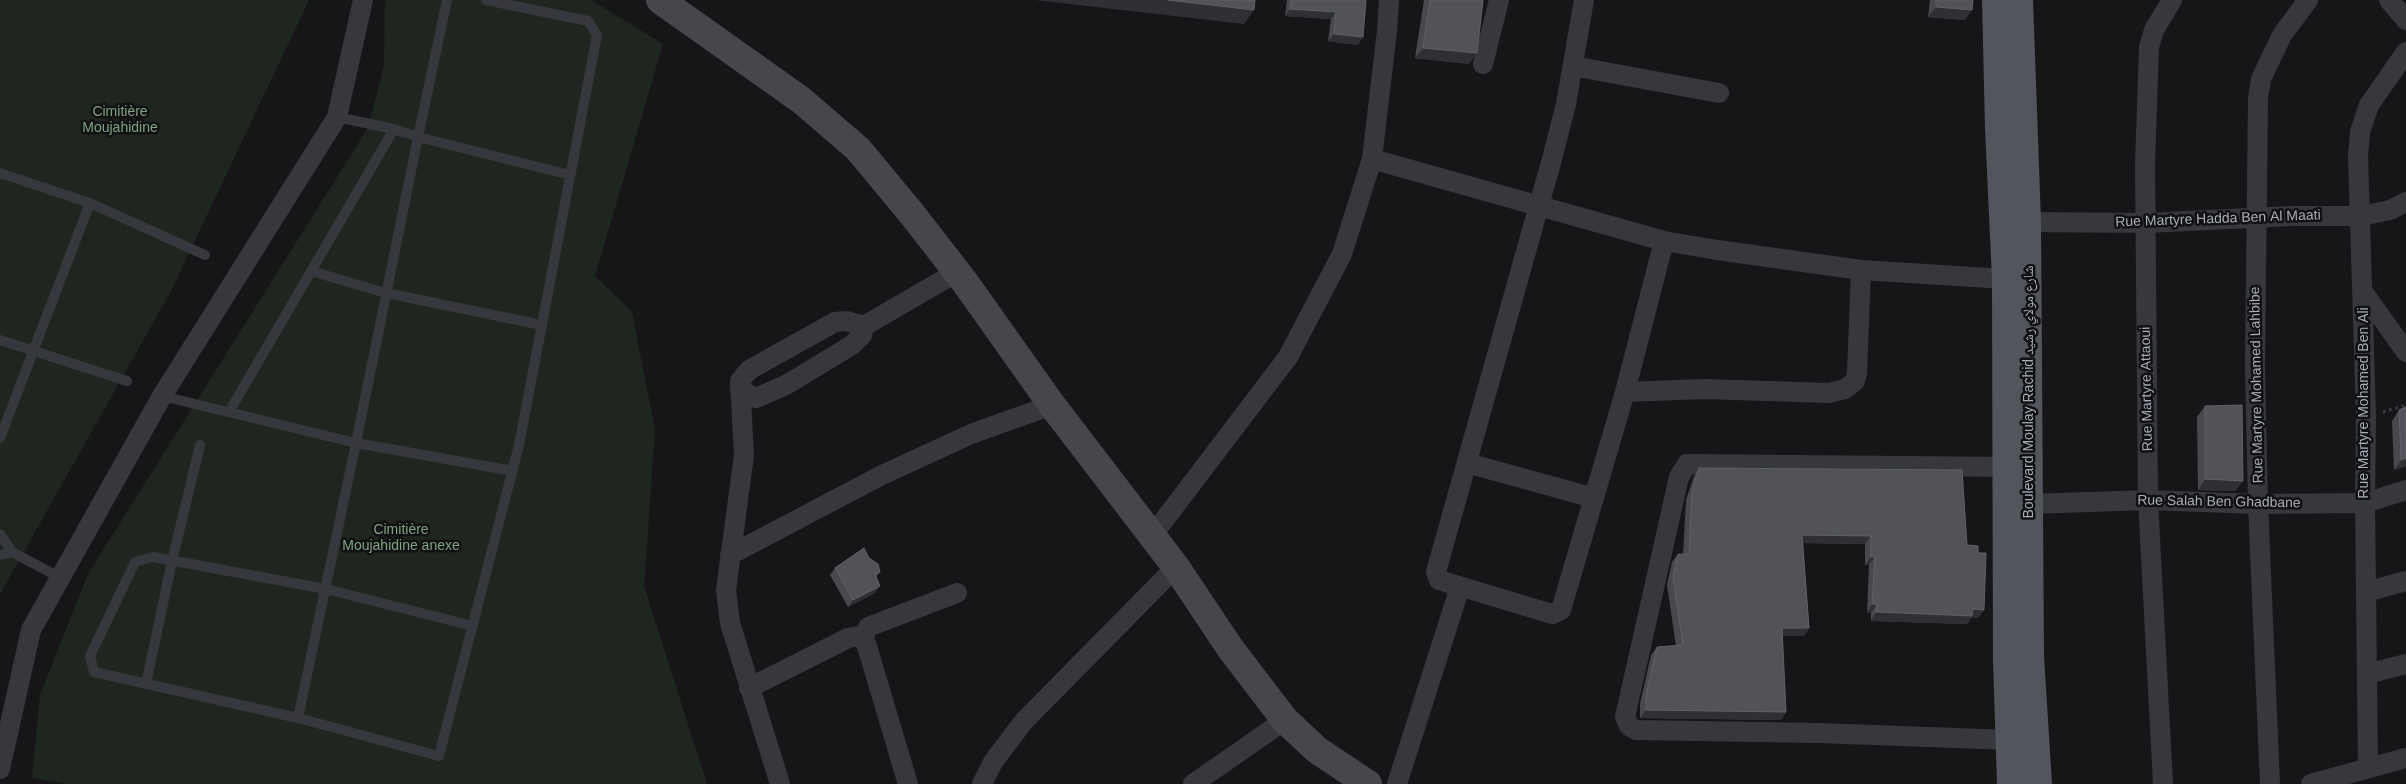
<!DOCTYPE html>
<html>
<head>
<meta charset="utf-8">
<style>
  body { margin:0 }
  canvas { display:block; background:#161618 }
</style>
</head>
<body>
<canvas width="2406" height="784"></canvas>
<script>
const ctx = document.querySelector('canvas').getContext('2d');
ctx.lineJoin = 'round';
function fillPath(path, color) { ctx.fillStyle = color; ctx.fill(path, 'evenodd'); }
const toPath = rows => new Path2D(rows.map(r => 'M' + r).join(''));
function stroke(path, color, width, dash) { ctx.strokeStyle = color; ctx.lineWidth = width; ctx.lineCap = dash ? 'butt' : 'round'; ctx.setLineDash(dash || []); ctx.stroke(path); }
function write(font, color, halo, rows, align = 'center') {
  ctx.font = font + ' Helvetica,"Noto Naskh Arabic",sans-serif'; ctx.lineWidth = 5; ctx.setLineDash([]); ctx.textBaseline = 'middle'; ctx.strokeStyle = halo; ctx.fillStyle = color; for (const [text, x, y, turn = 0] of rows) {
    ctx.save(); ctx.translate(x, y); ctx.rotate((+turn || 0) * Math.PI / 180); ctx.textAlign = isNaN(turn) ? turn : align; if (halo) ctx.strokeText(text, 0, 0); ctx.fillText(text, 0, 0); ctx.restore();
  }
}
fillPath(toPath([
  [0,0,309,0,171,291,0,594],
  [385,0,591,0,663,44,595,276,632,312,655,430,644,586,707,784,67,784,32,778,40,695,88,574,368,128,384,65]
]), '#1e261f');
stroke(toPath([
  [2383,412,2406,405]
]), '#3d3f44', 3, [2.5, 4]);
stroke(toPath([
  [447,0,418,137,570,175],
  [486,0,588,21,597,35,519,445,439,756,298,718,356,443,513,471],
  [0,173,90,203,0,438],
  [90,203,205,255],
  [311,271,386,293,542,325],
  [0,340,127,381],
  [162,396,356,443,418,137,394,129,337,117],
  [229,412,394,129],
  [0,534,12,552],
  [0,555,12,552,59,577],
  [146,684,172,561,200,445],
  [298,718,94,672,90,656,135,562,153,557,326,589,473,626]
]), '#37383d', 10);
stroke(toPath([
  [1584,0,1566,104,1552,159,1436,572,1439,580,1552,614,1561,610,1625,392,1664,241],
  [2389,0,2406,20],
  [1483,64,1499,0],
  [1573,66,1719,93],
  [1372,159,1664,241,1717,250,1861,270,2006,279],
  [2027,222,2146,223,2292,216,2361,216,2390,210,2406,202],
  [2363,292,2406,352],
  [740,390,756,398,786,385,852,345,862,335,864,326],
  [1625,392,1705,389,1829,393,1845,389,1855,381,1857,373,1861,270],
  [1467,463,1594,498],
  [2007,467,1687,464,1679,477,1625,717,1629,726,1636,730,1819,733,2010,740],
  [2030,504,2148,500,2258,504,2365,503,2406,490],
  [1152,536,1288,357,1342,254,1372,159,1387,31,1389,0],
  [730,555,880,476,971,434,1052,405],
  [2366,592,2406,581],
  [863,639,868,627,957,593],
  [2367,674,2406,664],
  [749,688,848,638,859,636,866,643,908,784],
  [2368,768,2365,503,2366,417,2358,156,2360,132,2369,105,2406,52],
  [0,769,31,630,162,396,337,117,363,0],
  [780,784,730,623,726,590,744,455,740,381,749,370,835,322,846,321,864,326,957,272],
  [982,784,993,762,1024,721,1176,567],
  [1193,784,1285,720],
  [1397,784,1460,587],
  [2163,784,2148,500,2145,164,2149,47,2154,30,2172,0],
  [2270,784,2258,504,2255,366,2258,98,2261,79,2282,35,2308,0],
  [2311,784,2406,758]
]), '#37383d', 20);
stroke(toPath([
  [660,0,801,100,858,149,912,214,964,281,1052,405,1176,567,1230,648,1285,720,1317,750,1368,784]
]), '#45474d', 28);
stroke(toPath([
  [1996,0,1999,127,2006,279,2007,659,2011,784],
  [2019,0,2027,222,2030,657,2038,784]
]), '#53555c', 28);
fillPath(toPath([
  [1287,0,1366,0,1358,45,1328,41,1331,19,1285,16],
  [1424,0,1483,0,1469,64,1415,58],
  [1930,0,1973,0,1965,20,1928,17],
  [2205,406,2243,481,2235,491,2198,490,2197,417],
  [2406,407,2406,466,2394,470,2392,421,2399,410],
  [1699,468,1967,545,1978,553,1984,610,1978,618,1971,618,1967,624,1871,621,1871,613,1867,612,1869,565,1865,565,1865,544,1803,543,1809,628,1804,636,1782,636,1786,712,1781,720,1640,718,1640,704,1651,655,1657,647,1676,646,1667,585,1672,562,1678,554,1683,554,1686,500,1694,476],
  [869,558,880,572,876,577,875,593,848,607,830,575,835,568]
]), '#47494d');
fillPath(toPath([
  [1035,0,1168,0,1254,10,1244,24],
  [1936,7,1972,10,1965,20,1928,17],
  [1290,9,1336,12,1331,19,1285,16],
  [1334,34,1363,37,1358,45,1328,41],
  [1423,48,1477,53,1469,64,1415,58],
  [2406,458,2406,466,2394,470,2401,460],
  [2205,479,2243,481,2235,491,2198,490],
  [1802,535,1871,536,1865,544,1796,543],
  [1871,557,1875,557,1869,565,1865,565],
  [880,586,875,593,848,607,853,600],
  [1872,604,1877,604,1871,613,1867,612],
  [1973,609,1984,610,1978,618,1971,618,1967,624,1871,621,1876,612],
  [1782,628,1809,628,1804,636,1776,636],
  [1646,710,1786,712,1781,720,1640,718]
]), '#2f3033');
const building = toPath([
  [1168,0,1255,0,1254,10,1168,0],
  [1291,0,1366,0,1363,37,1334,34,1336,12,1290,9,1291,0],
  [1430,0,1483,0,1477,53,1423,48,1430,0],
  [1936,0,1973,0,1972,10,1936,7,1936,0],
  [2242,405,2243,481,2205,479,2205,406,2242,405],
  [2406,407,2406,458,2401,460,2399,410,2406,407],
  [1699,468,1962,470,1967,545,1978,546,1978,553,1986,553,1984,610,1973,609,1972,616,1876,612,1877,604,1872,604,1875,557,1871,557,1871,536,1802,535,1809,628,1782,628,1786,712,1646,710,1646,695,1657,647,1683,645,1673,577,1678,554,1689,554,1692,492,1699,468],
  [864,548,869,558,878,564,880,572,875,574,880,586,853,600,835,568,864,548]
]);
fillPath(building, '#525359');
stroke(building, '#5f6168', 1);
write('14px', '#7fa381', '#111113', [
  ["Cimitière",120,112],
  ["Moujahidine",120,128],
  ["Cimitière",401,530],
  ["Moujahidine anexe",401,546]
]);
write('14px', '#a8adb8', '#111113', [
  ["Rue Martyre Hadda Ben Al Maati",2218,219,-2],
  ["Rue Martyre Mohamed Lahbibe",2257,385,-91],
  ["Rue Martyre Attaoui",2147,389,-91],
  ["Boulevard Moulay Rachid شارع مولاي رشيد",2029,392,-90],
  ["Rue Martyre Mohamed Ben Ali",2364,403,-90],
  ["Rue Salah Ben Ghadbane",2219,502,1]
]);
</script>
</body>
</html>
